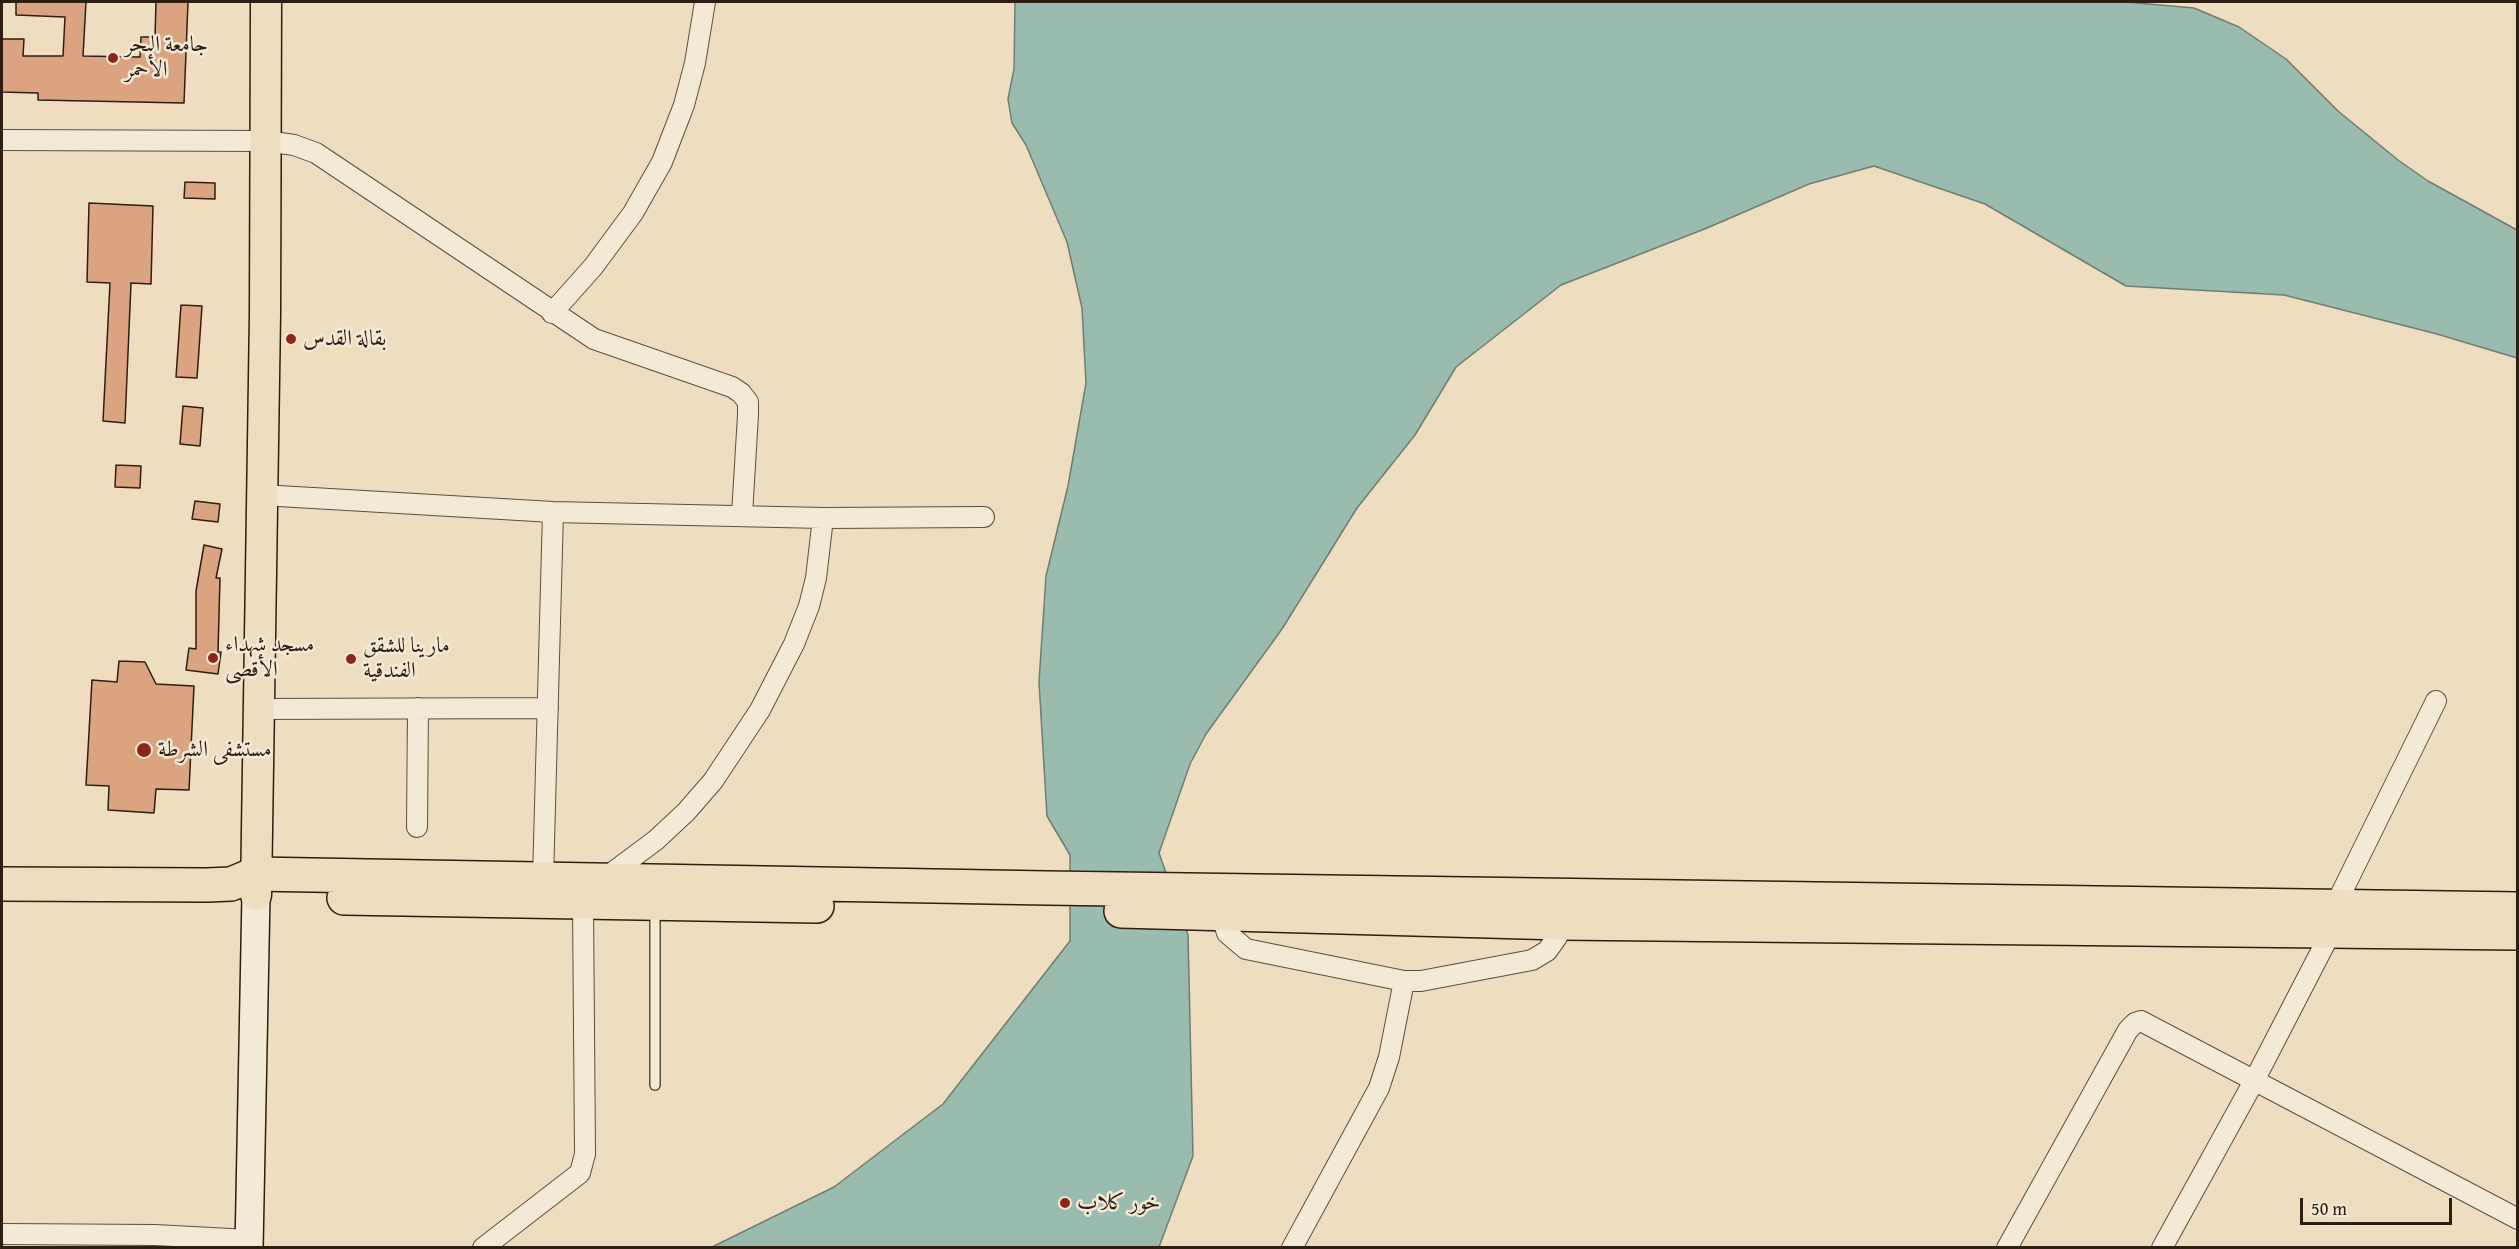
<!DOCTYPE html>
<html>
<head>
<meta charset="utf-8">
<style>
  body { margin:0 }
  #map { position:relative; width:2519px; height:1249px; overflow:hidden; background:#eeddbe; font-family:"Gentium Book Plus",serif }
  canvas { display:block }
  .frame { position:absolute; inset:0; border:3px solid #2d1e11; pointer-events:none }
  .scale { position:absolute; left:2300px; top:1198px; width:152px; height:27px; box-sizing:border-box; border:3px solid #2d1e11; border-top:0; padding-left:8px; font-size:18px; line-height:21px; white-space:nowrap; color:#2d1e11; -webkit-text-stroke:4px #f4e9d5; paint-order:stroke }
</style>
</head>
<body>
<div id="map">
<canvas width="2519" height="1249"></canvas>
<div class="frame"></div>
<div class="scale">50 m</div>
</div>
<script>
const ctx = document.querySelector('canvas').getContext('2d');
ctx.lineJoin = 'round';
function fillPath(path, color) { ctx.fillStyle = color; ctx.fill(path, 'evenodd'); }
const toPath = rows => new Path2D(rows.map(r => 'M' + r).join(''));
function stroke(path, color, width, dash) { ctx.strokeStyle = color; ctx.lineWidth = width; ctx.lineCap = dash ? 'butt' : 'round'; ctx.setLineDash(dash || []); ctx.stroke(path); }
function write(font, color, halo, rows, align = 'center') {
  ctx.font = font + ' "Gentium Book Plus",Amiri,serif'; ctx.lineWidth = 5; ctx.setLineDash([]); ctx.textBaseline = 'middle'; ctx.strokeStyle = halo; ctx.fillStyle = color; for (const [text, x, y, turn = 0] of rows) {
    ctx.save(); ctx.translate(x, y); ctx.rotate((+turn || 0) * Math.PI / 180); ctx.textAlign = isNaN(turn) ? turn : align; if (halo) ctx.strokeText(text, 0, 0); ctx.fillText(text, 0, 0); ctx.restore();
  }
}
const water = toPath([
  [1015,2,2126,2,2194,8,2239,27,2286,59,2338,111,2398,160,2428,181,2517,230,2517,358,2437,334,2284,295,2126,286,1985,204,1874,166,1809,184,1707,228,1561,285,1456,367,1415,435,1357,508,1282,629,1206,734,1190,764,1159,853,1188,935,1193,1156,1159,1247,710,1248,834,1187,943,1104,1070,941,1070,855,1047,816,1039,682,1046,576,1068,486,1086,383,1082,308,1067,242,1026,145,1012,123,1008,99,1014,69,1015,2]
]);
fillPath(water, '#9abcae');
stroke(water, '#6e7d6f', 1.5);
const building = toPath([
  [16,2,86,2,83,56,140,57,141,37,155,37,156,2,188,2,184,103,38,100,38,93,2,92,2,39,24,39,23,56,63,56,65,17,16,15,16,2],
  [185,182,215,183,215,199,184,198,185,182],
  [89,203,153,206,151,284,131,283,125,423,103,421,110,283,87,282,89,203],
  [181,305,202,306,197,378,176,377,181,305],
  [183,406,203,408,200,446,180,444,183,406],
  [116,465,141,466,140,488,115,487,116,465],
  [195,501,220,504,218,522,192,519,195,501],
  [204,545,222,549,216,578,220,578,218,652,221,652,218,674,186,670,189,648,196,649,196,591,204,545],
  [119,661,145,662,156,684,194,686,189,790,156,789,154,813,108,810,109,786,86,785,92,680,117,682,119,661]
]);
fillPath(building, '#daa480');
stroke(building, '#2d1e11', 1.5);
const lane = toPath([
  [655,1085,655,909]
]);
const street = toPath([
  [2,140,266,141,294,145,316,153,594,339,732,387,741,393,748,402,748,415,742,515],
  [552,313,593,267,633,213,662,162,684,105,695,63,705,2],
  [261,495,553,512,823,518,984,517],
  [259,709,548,708],
  [417,827,418,708],
  [605,878,656,840,686,812,713,781,760,710,794,644,809,606,816,578,823,518],
  [543,879,553,512],
  [2335,906,2436,701],
  [1221,914,1227,933,1246,949,1404,981,1421,981,1532,960,1547,951,1557,937,1561,923],
  [2,1234,155,1235,249,1240],
  [483,1248,580,1173,585,1154,583,903],
  [1292,1248,1379,1088,1389,1057,1404,981],
  [2007,1248,2128,1030,2135,1023,2141,1021,2518,1219],
  [2162,1248,2254,1081,2331,932]
]);
const secondary = toPath([
  [249,1248,256,895]
]);
const primary = toPath([
  [256,895,265,314,266,2]
]);
const highway = toPath([
  [2,884,207,885,231,884,255,874,1047,888,2518,909],
  [344,898,817,906],
  [1121,911,1561,923,2518,933]
]);
stroke(lane, '#5d4e3c', 12);
stroke(street, '#5d4e3c', 22);
stroke(secondary, '#2d1e11', 30);
stroke(primary, '#2d1e11', 33);
stroke(highway, '#2d1e11', 36);
stroke(lane, '#f4e9d5', 9);
stroke(street, '#f4e9d5', 20);
stroke(secondary, '#f4e9d5', 27);
stroke(primary, '#eeddbe', 30);
stroke(highway, '#eeddbe', 33);
for (const [x, y, r, color] of [
  [113,58,6,"#8f2418"],
  [291,339,6,"#8f2418"],
  [213,658,6,"#8f2418"],
  [351,659,6,"#8f2418"],
  [144,750,8,"#8f2418"],
  [1065,1203,6,"#8f2418"]
]) { const dot = new Path2D(); dot.arc(x, y, r, 0, 2 * Math.PI); ctx.fillStyle = color; ctx.fill(dot); stroke(dot, '#f4e9d5', 2); }
write('22px', '#2d1e11', '#f4e9d5', [
  ["جامعة البحر",125,45],
  ["الأحمر",125,70],
  ["بقالة القدس",303,339],
  ["مسجد شهداء",225,645],
  ["الأقصى",225,670],
  ["مارينا للشقق",363,646],
  ["الفندقية",363,671],
  ["مستشفى الشرطة",158,750],
  ["خور كلاب",1077,1203]
], 'left');
</script>
</body>
</html>
